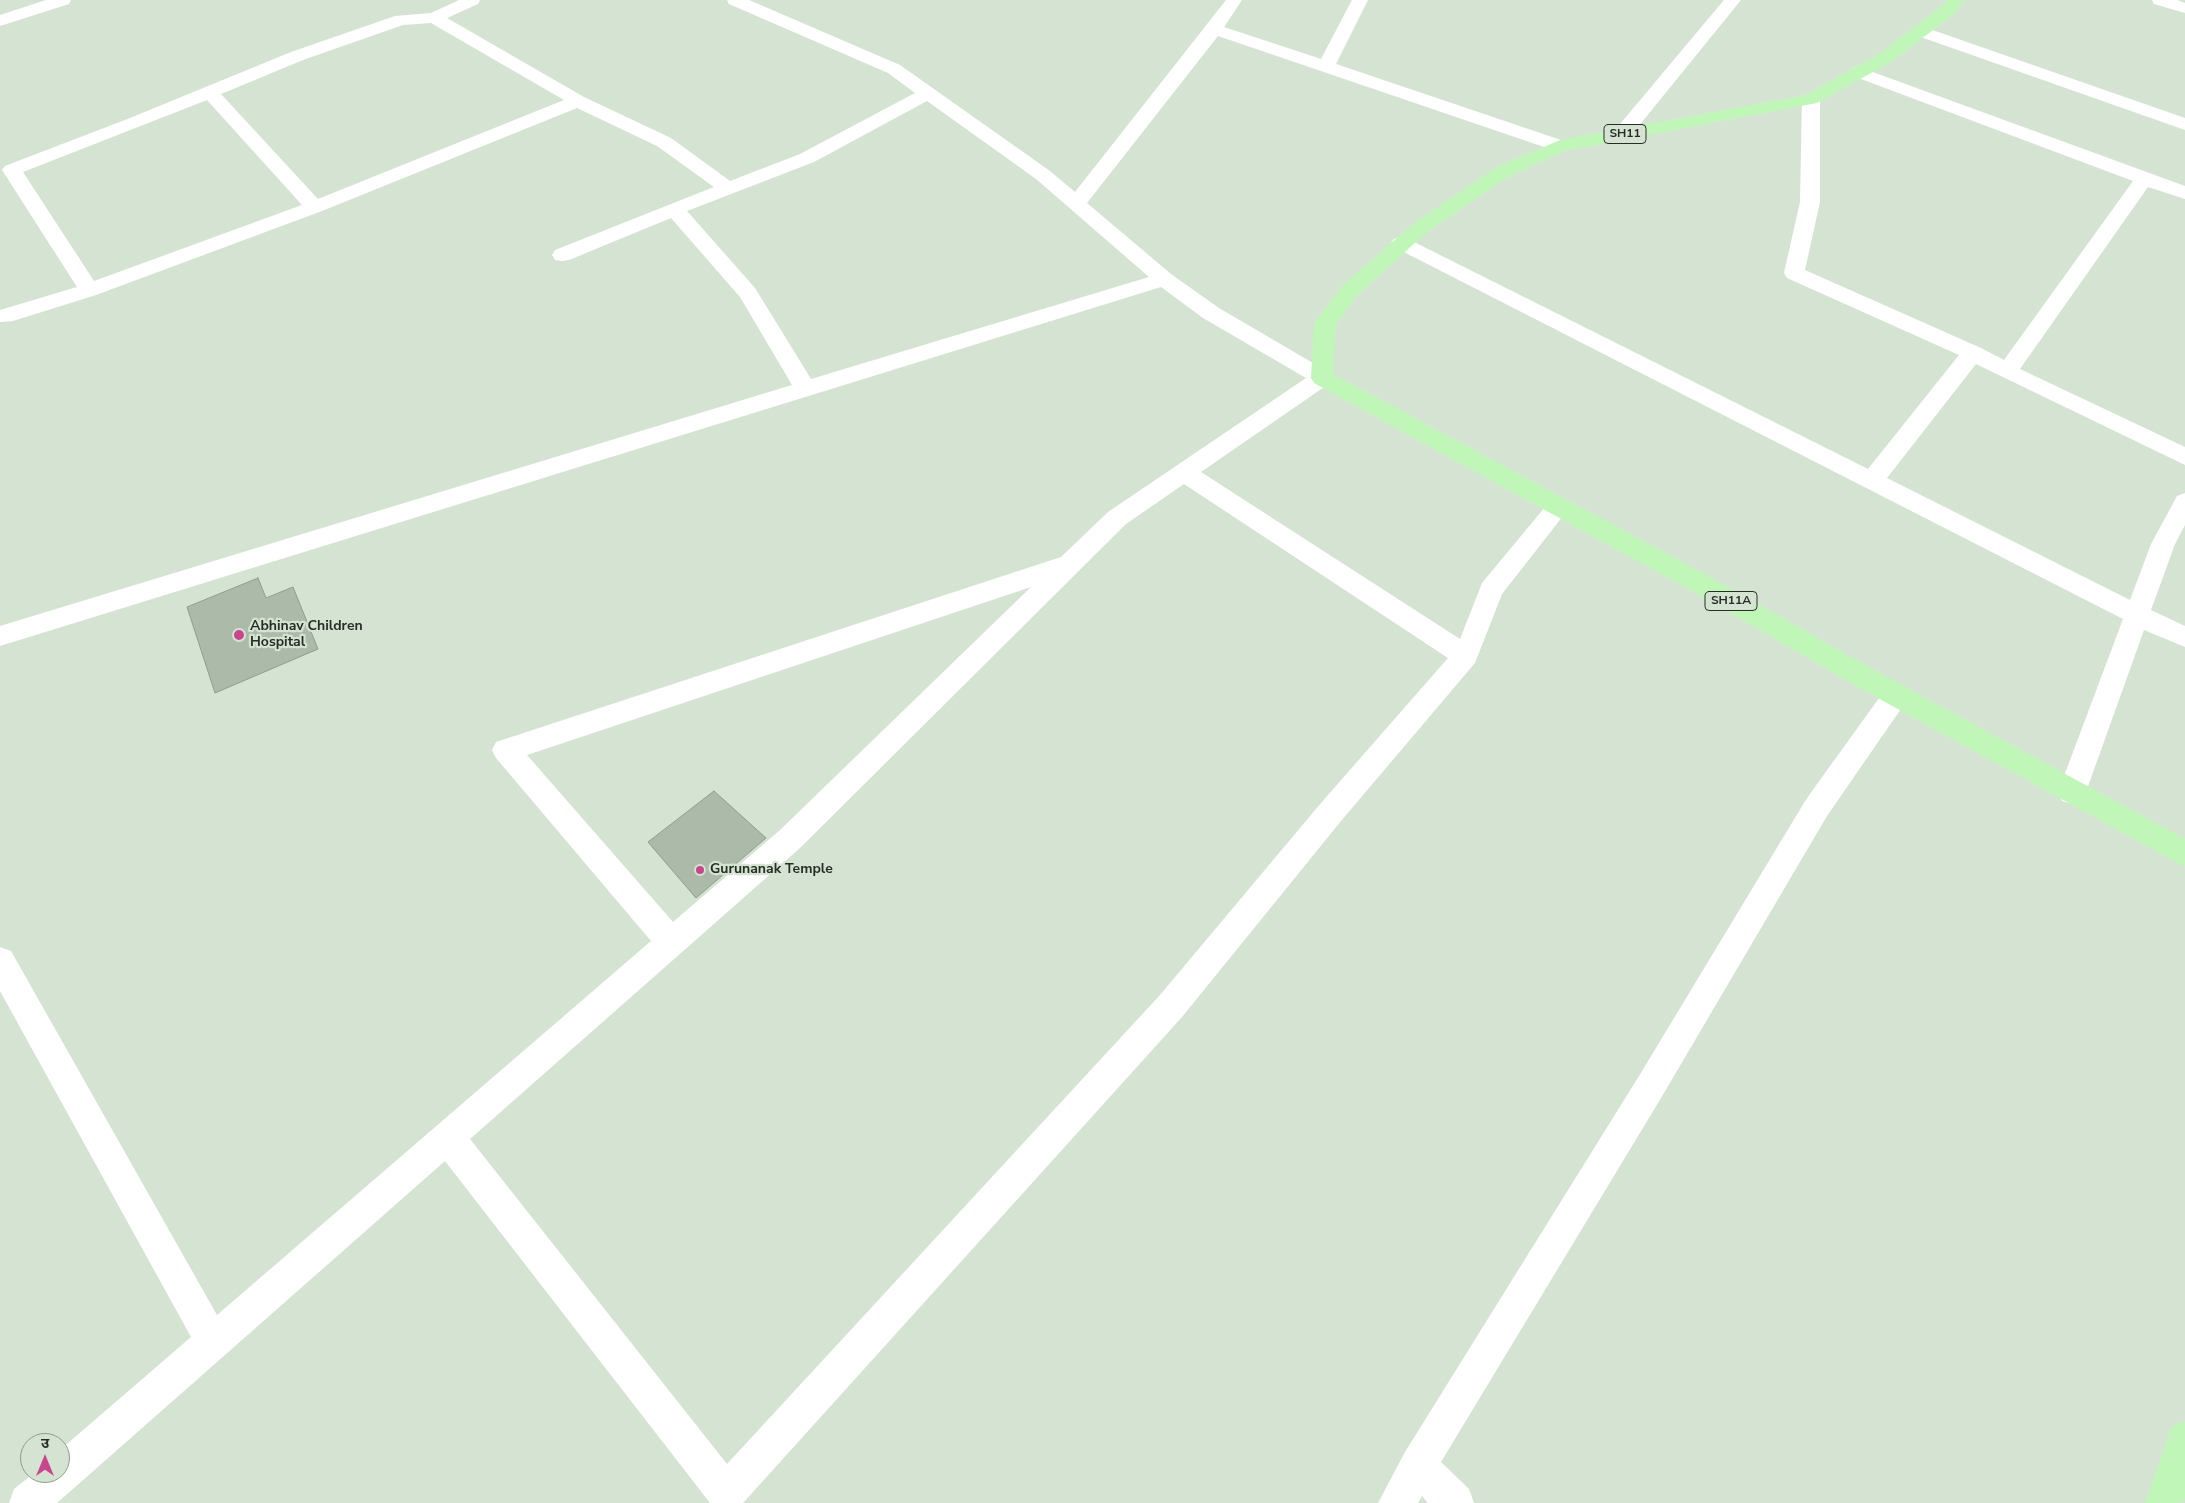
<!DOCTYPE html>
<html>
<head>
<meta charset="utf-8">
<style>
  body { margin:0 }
  #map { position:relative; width:2185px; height:1503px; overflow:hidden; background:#d5e4d2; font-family:"Nunito Sans","Noto Sans Devanagari",sans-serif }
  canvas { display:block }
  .north { position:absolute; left:20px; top:1433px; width:50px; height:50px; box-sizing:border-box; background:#d5e4d2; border:1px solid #909b8e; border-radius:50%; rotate:0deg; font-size:14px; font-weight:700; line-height:20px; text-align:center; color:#282e27 }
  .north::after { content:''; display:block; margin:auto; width:18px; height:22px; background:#c9468c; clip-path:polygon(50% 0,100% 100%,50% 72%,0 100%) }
</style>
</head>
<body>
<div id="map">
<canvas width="2185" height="1503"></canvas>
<div class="north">उ</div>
</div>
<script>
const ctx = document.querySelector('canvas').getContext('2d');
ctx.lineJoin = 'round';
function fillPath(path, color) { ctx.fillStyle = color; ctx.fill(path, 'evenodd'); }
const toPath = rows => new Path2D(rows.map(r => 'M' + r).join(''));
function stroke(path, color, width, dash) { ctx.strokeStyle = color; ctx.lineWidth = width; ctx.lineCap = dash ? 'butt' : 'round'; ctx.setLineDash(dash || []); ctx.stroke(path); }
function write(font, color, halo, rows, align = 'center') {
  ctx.font = font + ' "Nunito Sans",sans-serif'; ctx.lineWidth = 4.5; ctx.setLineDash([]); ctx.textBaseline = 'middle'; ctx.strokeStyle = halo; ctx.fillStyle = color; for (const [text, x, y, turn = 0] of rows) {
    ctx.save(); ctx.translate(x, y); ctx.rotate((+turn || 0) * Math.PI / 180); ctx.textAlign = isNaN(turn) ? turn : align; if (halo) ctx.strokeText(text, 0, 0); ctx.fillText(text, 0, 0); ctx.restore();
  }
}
const building = toPath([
  [258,578,266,598,293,587,318,649,215,693,187,607,258,578],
  [714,791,766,838,696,898,648,842,714,791]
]);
fillPath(building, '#abbaa9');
stroke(building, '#8f9d8d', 1);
fillPath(toPath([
  [46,0,71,0,69,4,0,26,0,15,46,0],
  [459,0,480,0,478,4,447,18,584,97,671,138,730,181,800,154,915,93,888,73,729,4,727,0,749,0,900,65,1050,171,1075,192,1226,0,1242,0,1224,27,1321,59,1352,0,1368,0,1336,64,1567,142,1569,146,1567,150,1553,150,1218,36,1087,203,1171,274,1219,308,1330,373,1333,378,1330,383,1201,472,1460,639,1482,583,1550,501,1558,498,1566,501,1570,507,1502,594,1475,663,1341,821,1182,1017,743,1503,710,1503,445,1161,57,1503,9,1503,14,1489,34,1473,60,1473,60,1450,191,1337,0,991,0,947,11,951,217,1315,651,941,496,758,492,750,496,742,1061,557,1108,512,1306,378,1203,318,1161,287,0,646,0,626,792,385,740,297,671,218,569,260,562,261,555,260,552,255,555,250,714,187,657,146,577,108,322,211,96,295,13,321,0,322,0,310,77,287,2,170,5,166,130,118,291,52,395,16,431,13,459,0],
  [431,23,564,100,318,199,221,94,303,60,403,25,431,23],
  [207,100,302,205,94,281,23,172,207,100],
  [927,101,1036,179,1149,277,811,379,755,288,687,211,814,162,927,101],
  [1184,484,1448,658,1321,803,1160,995,727,1464,470,1139,800,848,1126,524,1184,484],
  [1031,587,780,830,673,922,527,755,1031,587],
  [1724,0,1741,0,1629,138,1615,138,1613,134,1615,130,1724,0],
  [2152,0,2177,0,2185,3,2185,13,2154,4,2152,0],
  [1921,26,2185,118,2185,130,1915,35,1912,31,1915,27,1921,26],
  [1859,67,2185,186,2185,199,2148,187,2020,369,2185,447,2185,465,1976,364,1887,478,2130,600,2151,544,2177,496,2185,493,2185,525,2175,544,2151,610,2185,626,2185,647,2144,630,2086,792,2082,801,2072,804,2062,801,2058,792,2123,619,1394,247,1391,243,1394,239,1401,237,1408,239,1868,469,1959,355,1787,278,1784,273,1800,202,1802,99,1805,95,1817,95,1820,99,1820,202,1805,270,1981,348,2004,360,2133,181,1853,76,1850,72,1853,68,1859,67],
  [1896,684,1905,687,1909,695,1905,703,1827,816,1661,1098,1441,1462,1469,1489,1474,1503,1428,1503,1422,1496,1418,1503,1378,1503,1405,1452,1639,1076,1807,798,1887,687,1896,684]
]), '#fff');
fillPath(toPath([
  [1947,0,1964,0,1954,14,1891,62,1817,103,1565,151,1511,175,1427,232,1356,296,1336,325,1333,374,1712,578,1883,675,2185,839,2185,867,1865,691,1694,592,1314,383,1311,378,1314,324,1342,286,1413,224,1497,167,1560,140,1806,95,1879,54,1942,6,1947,0],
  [2185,1421,2185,1497,2183,1503,2145,1503,2172,1427,2185,1421]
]), '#c1f6b9');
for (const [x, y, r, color] of [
  [239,635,6,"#c9468c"],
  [700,870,5,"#c9468c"]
]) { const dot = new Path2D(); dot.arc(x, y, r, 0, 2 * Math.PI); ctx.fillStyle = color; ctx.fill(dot); stroke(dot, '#d5e4d2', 2); }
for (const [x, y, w] of [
  [1625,134,42],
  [1731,601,52]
]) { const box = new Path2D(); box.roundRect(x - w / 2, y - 9.5, w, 19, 4); ctx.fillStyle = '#d5e4d2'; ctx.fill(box); stroke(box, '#282e27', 1); }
write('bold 12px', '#282e27', null, [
  ["SH11",1625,134],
  ["SH11A",1731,601]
]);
write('bold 14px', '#282e27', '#d5e4d2', [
  ["Abhinav Children",250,627],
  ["Hospital",250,643],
  ["Gurunanak Temple",710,870]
], 'left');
</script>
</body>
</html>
